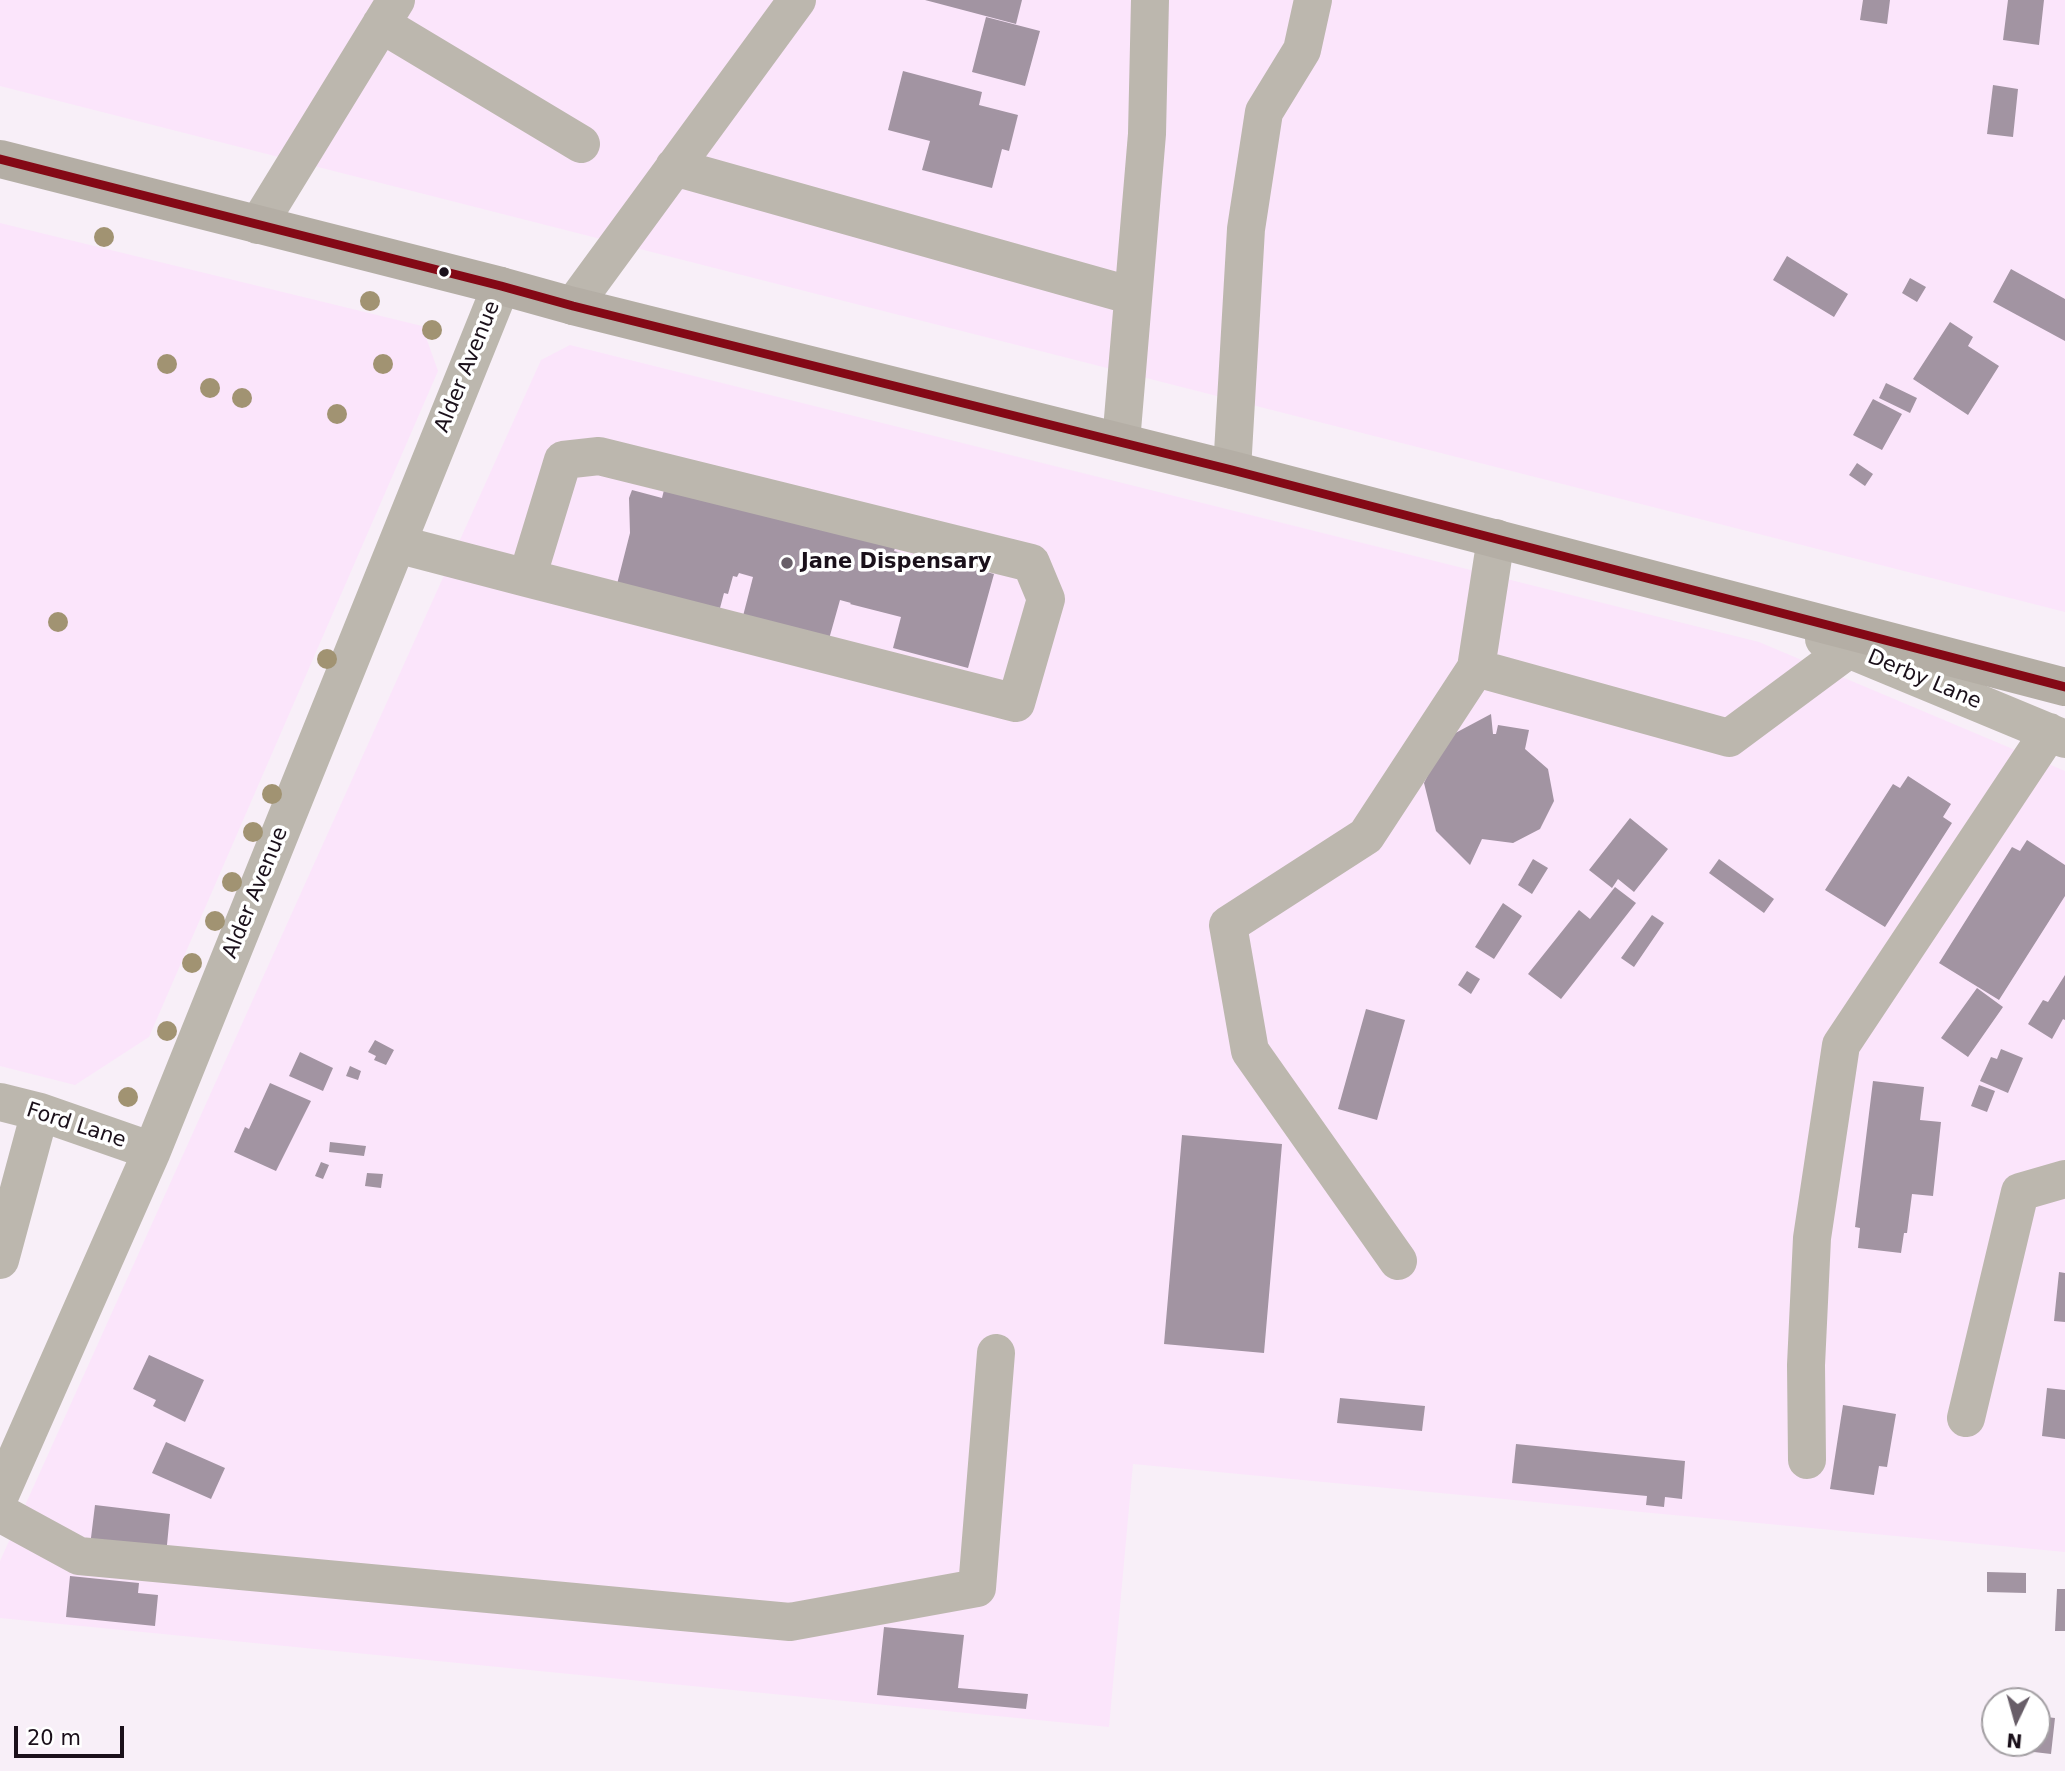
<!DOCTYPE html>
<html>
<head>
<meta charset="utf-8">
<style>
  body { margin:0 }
  #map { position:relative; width:2065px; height:1771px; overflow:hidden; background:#f8eff8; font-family:"DejaVu Sans",sans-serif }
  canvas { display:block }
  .north { position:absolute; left:1981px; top:1687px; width:70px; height:70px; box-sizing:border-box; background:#fff; border:2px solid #a39fa3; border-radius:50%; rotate:185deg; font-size:19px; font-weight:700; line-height:28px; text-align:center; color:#1a101a }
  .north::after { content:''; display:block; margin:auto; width:24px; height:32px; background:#685e68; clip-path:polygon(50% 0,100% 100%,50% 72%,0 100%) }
  .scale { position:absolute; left:14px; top:1726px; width:110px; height:32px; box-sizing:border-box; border:4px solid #1a101a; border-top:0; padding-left:9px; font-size:21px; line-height:24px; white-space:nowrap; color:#1a101a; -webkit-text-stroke:5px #fff; paint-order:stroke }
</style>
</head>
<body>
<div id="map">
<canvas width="2065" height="1771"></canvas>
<div class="north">N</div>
<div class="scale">20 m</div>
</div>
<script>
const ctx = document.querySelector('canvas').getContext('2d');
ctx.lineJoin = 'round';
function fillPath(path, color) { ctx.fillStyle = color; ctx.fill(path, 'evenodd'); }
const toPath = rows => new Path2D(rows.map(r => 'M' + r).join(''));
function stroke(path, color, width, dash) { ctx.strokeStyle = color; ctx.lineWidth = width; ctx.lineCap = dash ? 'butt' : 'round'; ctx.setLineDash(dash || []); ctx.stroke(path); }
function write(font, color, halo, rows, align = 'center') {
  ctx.font = font + ' "DejaVu Sans",sans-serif'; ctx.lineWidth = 7; ctx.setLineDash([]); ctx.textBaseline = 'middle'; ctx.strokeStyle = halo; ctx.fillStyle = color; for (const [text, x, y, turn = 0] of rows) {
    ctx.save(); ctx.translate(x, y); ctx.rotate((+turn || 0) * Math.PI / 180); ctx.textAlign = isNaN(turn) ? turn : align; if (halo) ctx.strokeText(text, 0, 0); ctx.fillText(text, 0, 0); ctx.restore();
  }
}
fillPath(toPath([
  [0,0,2065,0,2065,612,0,86],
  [0,223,422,326,438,371,149,1037,75,1085,0,1066],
  [570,345,1759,642,2065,771,2065,1552,1133,1464,1109,1727,0,1618,0,1561,541,360]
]), '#fbe5fb');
fillPath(toPath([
  [925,0,1022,0,1016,24],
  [1863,0,1890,0,1887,24,1860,20],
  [2008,0,2044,0,2039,45,2003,40],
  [986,17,1040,31,1025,86,972,72],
  [903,71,982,92,979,105,1018,115,1009,151,1002,149,992,188,922,170,930,141,888,130],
  [1993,85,2018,89,2013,137,1987,134],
  [1787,256,1848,294,1834,317,1773,280],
  [2011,269,2065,299,2065,341,1993,302],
  [1910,278,1926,287,1917,302,1902,293],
  [1950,322,1973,337,1968,346,1999,366,1968,415,1913,379],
  [1886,383,1917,398,1910,413,1879,398],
  [1873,399,1902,414,1882,450,1853,435],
  [1857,463,1873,474,1865,486,1849,475],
  [632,490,662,498,664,490,895,548,894,551,919,558,920,554,994,574,968,668,893,648,901,617,850,604,851,603,840,600,829,639,743,616,753,577,739,573,737,577,733,576,728,594,724,593,720,608,616,588,630,533,629,498],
  [1491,714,1493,734,1496,734,1498,725,1529,730,1525,749,1548,769,1554,801,1540,829,1513,843,1482,839,1470,865,1436,831,1424,783,1446,738],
  [1908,776,1951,804,1943,817,1952,823,1885,927,1825,890,1893,784,1900,788],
  [1630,818,1668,849,1634,892,1618,879,1612,888,1589,870],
  [2027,840,2065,865,2065,896,1999,1000,1939,963,2012,847,2020,851],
  [1533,859,1548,868,1532,894,1518,885],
  [1719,859,1774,899,1764,913,1709,873],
  [1615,887,1636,903,1561,999,1528,974,1579,910,1590,919],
  [1503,903,1522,916,1494,959,1475,947],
  [1652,915,1664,923,1634,967,1621,958],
  [1467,971,1480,979,1471,994,1458,985],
  [2065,975,2065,1020,2063,1019,2052,1039,2028,1024,2043,1000,2048,1002],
  [1977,988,2003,1007,1968,1057,1941,1038],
  [1366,1009,1405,1020,1377,1120,1338,1109],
  [375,1040,394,1050,386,1065,374,1060,376,1056,368,1052],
  [2001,1049,2023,1058,2008,1093,1980,1081,1991,1057,1997,1059],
  [300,1052,333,1068,323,1091,289,1076],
  [350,1066,361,1071,358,1080,346,1076],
  [1873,1081,1924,1087,1920,1120,1941,1122,1933,1196,1912,1194,1907,1233,1904,1233,1901,1253,1858,1248,1860,1228,1855,1227],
  [270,1083,311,1101,276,1171,234,1152,245,1127,249,1129],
  [1979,1085,1995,1091,1987,1112,1971,1106],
  [1182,1135,1282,1144,1264,1353,1164,1344],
  [330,1142,366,1146,364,1156,329,1152],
  [321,1162,329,1165,323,1179,315,1176],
  [367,1173,383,1174,381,1188,365,1186],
  [2059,1272,2065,1273,2065,1322,2054,1321],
  [149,1355,204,1380,185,1422,153,1406,156,1400,133,1389],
  [2047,1388,2065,1390,2065,1439,2042,1436],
  [1340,1398,1425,1406,1422,1431,1337,1423],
  [1843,1405,1896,1414,1887,1467,1879,1466,1874,1495,1830,1489],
  [166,1442,225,1468,211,1499,152,1473],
  [1516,1444,1685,1461,1682,1499,1665,1497,1664,1507,1646,1505,1647,1496,1512,1483],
  [95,1505,170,1514,166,1555,90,1546],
  [1987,1572,2026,1573,2026,1593,1987,1592],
  [70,1576,139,1583,138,1593,158,1595,155,1626,66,1617],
  [2057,1589,2065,1589,2065,1631,2055,1631],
  [884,1627,964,1635,958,1688,1028,1694,1026,1709,877,1695],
  [2037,1716,2055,1718,2051,1754,2008,1749,2009,1743,2037,1743]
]), '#a294a2');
stroke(toPath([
  [381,24,581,144],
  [674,167,1133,296],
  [258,225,396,0],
  [573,306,797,0],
  [1121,442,1147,134,1150,0],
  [1232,470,1246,229,1264,112,1302,50,1313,0],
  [1496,538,1476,668,1729,738,1849,649],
  [397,544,527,578,1016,703,1046,599,1031,563,599,456,563,460,527,578],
  [1824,639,2065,739],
  [0,1102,40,1112,152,1151],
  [0,1260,40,1112],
  [1398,1261,1250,1051,1228,925,1366,836,1476,668],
  [1966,1418,2020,1192,2065,1179],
  [1807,1460,1806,1365,1812,1238,1841,1045,2049,732],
  [0,1495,152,1151,501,286],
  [0,1513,79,1556,790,1622,977,1588,996,1353]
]), '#bcb7ae', 38);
stroke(toPath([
  [0,159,501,286,573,306,1232,470,2065,687]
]), '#b4aea5', 38);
stroke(toPath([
  [0,159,501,286,573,306,1232,470,2065,687]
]), '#840916', 9);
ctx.fillStyle = '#a19372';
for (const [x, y] of [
  [104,237],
  [370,301],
  [432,330],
  [167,364],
  [383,364],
  [210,388],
  [242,398],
  [337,414],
  [58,622],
  [327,659],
  [272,794],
  [253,832],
  [232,882],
  [215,921],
  [192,963],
  [167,1031],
  [128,1097]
]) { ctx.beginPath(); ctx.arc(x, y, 10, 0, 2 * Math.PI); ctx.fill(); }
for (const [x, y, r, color] of [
  [444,272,6,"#1a101a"],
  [787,563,7,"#685e68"]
]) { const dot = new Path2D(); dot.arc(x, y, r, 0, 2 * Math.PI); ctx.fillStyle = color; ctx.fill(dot); stroke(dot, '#fff', 2.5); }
write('21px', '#1a101a', '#fff', [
  ["Alder Avenue",468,367,-68],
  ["Derby Lane",1924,680,23],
  ["Alder Avenue",256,893,-68],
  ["Ford Lane",76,1126,18]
]);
write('bold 21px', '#1a101a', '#fff', [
  ["Jane Dispensary",801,563]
], 'left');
</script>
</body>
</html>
